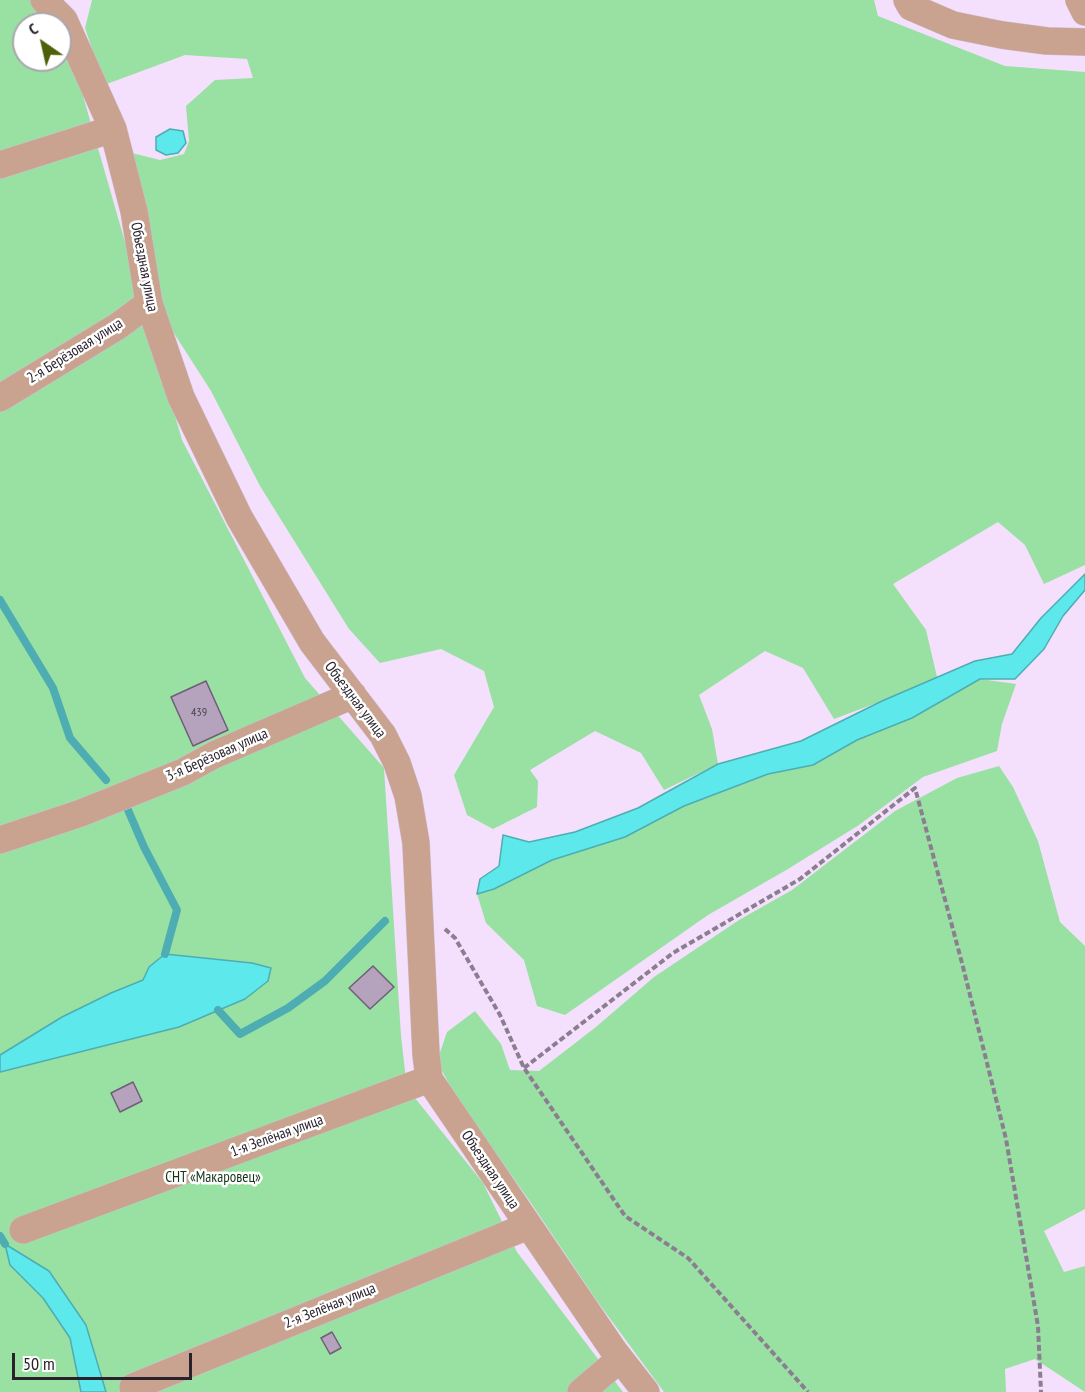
<!DOCTYPE html>
<html>
<head>
<meta charset="utf-8">
<style>
  body { margin:0 }
  #map { position:relative; width:1085px; height:1392px; overflow:hidden; background:#f4e0fc; font-family:"PT Sans Narrow",sans-serif }
  canvas { display:block }
  .north { position:absolute; left:12px; top:12px; width:60px; height:60px; box-sizing:border-box; background:#fff; border:2px solid #a9a7ab; border-radius:50%; rotate:326deg; font-size:16px; font-weight:700; line-height:24px; text-align:center; color:#29222c }
  .north::after { content:''; display:block; margin:auto; width:21px; height:27px; background:#4d6108; clip-path:polygon(50% 0,100% 100%,50% 72%,0 100%) }
  .scale { position:absolute; left:12px; top:1353px; width:180px; height:27px; box-sizing:border-box; border:3px solid #29222c; border-top:0; padding-left:8px; font-size:18px; line-height:21px; white-space:nowrap; color:#29222c; -webkit-text-stroke:4px #fff; paint-order:stroke }
</style>
</head>
<body>
<div id="map">
<canvas width="1085" height="1392"></canvas>
<div class="north">С</div>
<div class="scale">50 m</div>
</div>
<script>
const ctx = document.querySelector('canvas').getContext('2d');
ctx.lineJoin = 'round';
function fillPath(path, color) { ctx.fillStyle = color; ctx.fill(path, 'evenodd'); }
const toPath = rows => new Path2D(rows.map(r => 'M' + r).join(''));
function stroke(path, color, width, dash) { ctx.strokeStyle = color; ctx.lineWidth = width; ctx.lineCap = dash ? 'butt' : 'round'; ctx.setLineDash(dash || []); ctx.stroke(path); }
function write(font, color, halo, rows, align = 'center') {
  ctx.font = font + ' "PT Sans Narrow",sans-serif'; ctx.lineWidth = 5; ctx.setLineDash([]); ctx.textBaseline = 'middle'; ctx.strokeStyle = halo; ctx.fillStyle = color; for (const [text, x, y, turn = 0] of rows) {
    ctx.save(); ctx.translate(x, y); ctx.rotate((+turn || 0) * Math.PI / 180); ctx.textAlign = isNaN(turn) ? turn : align; if (halo) ctx.strokeText(text, 0, 0); ctx.fillText(text, 0, 0); ctx.restore();
  }
}
fillPath(toPath([
  [0,0,37,0,62,23,182,440,305,678,384,768,401,1036,407,1088,483,1183,517,1252,623,1392,0,1392],
  [24,24,60,24,60,60,24,60],
  [92,0,874,0,878,16,1005,66,1085,72,1085,565,1044,584,1025,545,998,522,893,584,926,630,937,677,882,701,834,719,803,668,765,651,699,695,712,729,718,764,664,790,641,753,595,731,530,770,538,781,537,807,493,829,467,815,454,775,494,707,484,671,441,649,380,663,349,629,260,486,211,391,154,302,124,151,160,160,184,154,189,141,186,106,215,80,253,78,247,59,185,55,104,85,85,28],
  [980,679,1016,684,1002,724,997,751,923,777,859,825,788,869,708,915,565,1015,537,1006,524,960,486,923,477,894,494,889,552,860,625,837,684,806,768,774,813,765,857,740,912,718],
  [999,766,1013,787,1038,841,1060,922,1085,946,1085,1209,1044,1231,1064,1272,1085,1266,1085,1392,1035,1359,1005,1369,1006,1392,664,1392,597,1301,531,1203,454,1094,437,1061,447,1032,475,1011,501,1044,510,1070,539,1071,596,1027,654,977,739,920,792,890,895,811,957,778]
]), '#99e0a3');
const water = toPath([
  [170,129,183,131,186,143,178,153,166,155,156,150,156,137,170,129],
  [1085,574,1085,590,1063,616,1044,649,1015,679,980,679,912,718,857,740,813,765,768,774,684,806,625,837,552,860,494,889,477,894,480,879,499,866,503,835,529,842,575,832,638,808,718,764,801,741,882,701,975,661,1012,654,1041,618,1085,574],
  [165,954,252,963,271,968,268,981,245,999,179,1027,0,1072,0,1055,62,1017,111,993,143,980,149,967,165,954],
  [5,1244,49,1271,86,1325,106,1392,81,1392,70,1338,43,1298,10,1265,5,1244]
]);
fillPath(water, '#5de8ec');
stroke(water, '#4dadb2', 1.5);
stroke(toPath([
  [0,600,53,688,70,738,106,780],
  [128,810,144,847,177,910,165,954],
  [218,1010,240,1034,288,1008,325,981,385,921],
  [0,1236,5,1244]
]), '#4dadb2', 8);
const building = toPath([
  [206,681,228,730,193,746,171,697,206,681],
  [373,966,394,987,370,1009,349,988,373,966],
  [133,1082,142,1101,120,1112,111,1093,133,1082],
  [332,1332,341,1348,330,1354,321,1338,332,1332]
]);
fillPath(building, '#b5a2bd');
stroke(building, '#6f5e76', 1.5);
const minor = toPath([
  [44,0,64,20,113,129,134,211,149,303,181,397,239,517,312,642,383,735,397,763,408,796,416,843,426,1054,429,1079,614,1351,646,1392],
  [907,0,911,7,953,25,1002,35,1047,41,1085,42],
  [1079,0,1085,12],
  [0,165,113,129],
  [0,398,118,326,149,303],
  [0,840,81,813,183,772,214,755,353,695],
  [23,1230,429,1079],
  [133,1387,528,1226],
  [581,1392,620,1359]
]);
stroke(minor, '#cfbed7', 28);
stroke(toPath([
  [445,929,455,938,500,1015,524,1068,625,1216,688,1258,808,1392],
  [524,1068,673,953,800,879,915,788,962,963,1006,1139,1038,1326,1041,1392]
]), '#8b7e90', 4, [6, 3]);
stroke(minor, '#c9a38f', 27);
write('12px', '#4c4250', null, [
  ["439",199,713]
]);
write('15px', '#29222c', '#fff', [
  ["Объездная улица",144,267,79],
  ["2-я Берёзовая улица",75,351,-32],
  ["Объездная улица",355,700,53],
  ["3-я Берёзовая улица",217,755,-24],
  ["1-я Зелёная улица",277,1136,-20],
  ["Объездная улица",490,1170,56],
  ["2-я Зелёная улица",330,1306,-22]
]);
write('15px', '#14341a', '#fff', [
  ["СНТ «Макаровец»",213,1178]
]);
</script>
</body>
</html>
